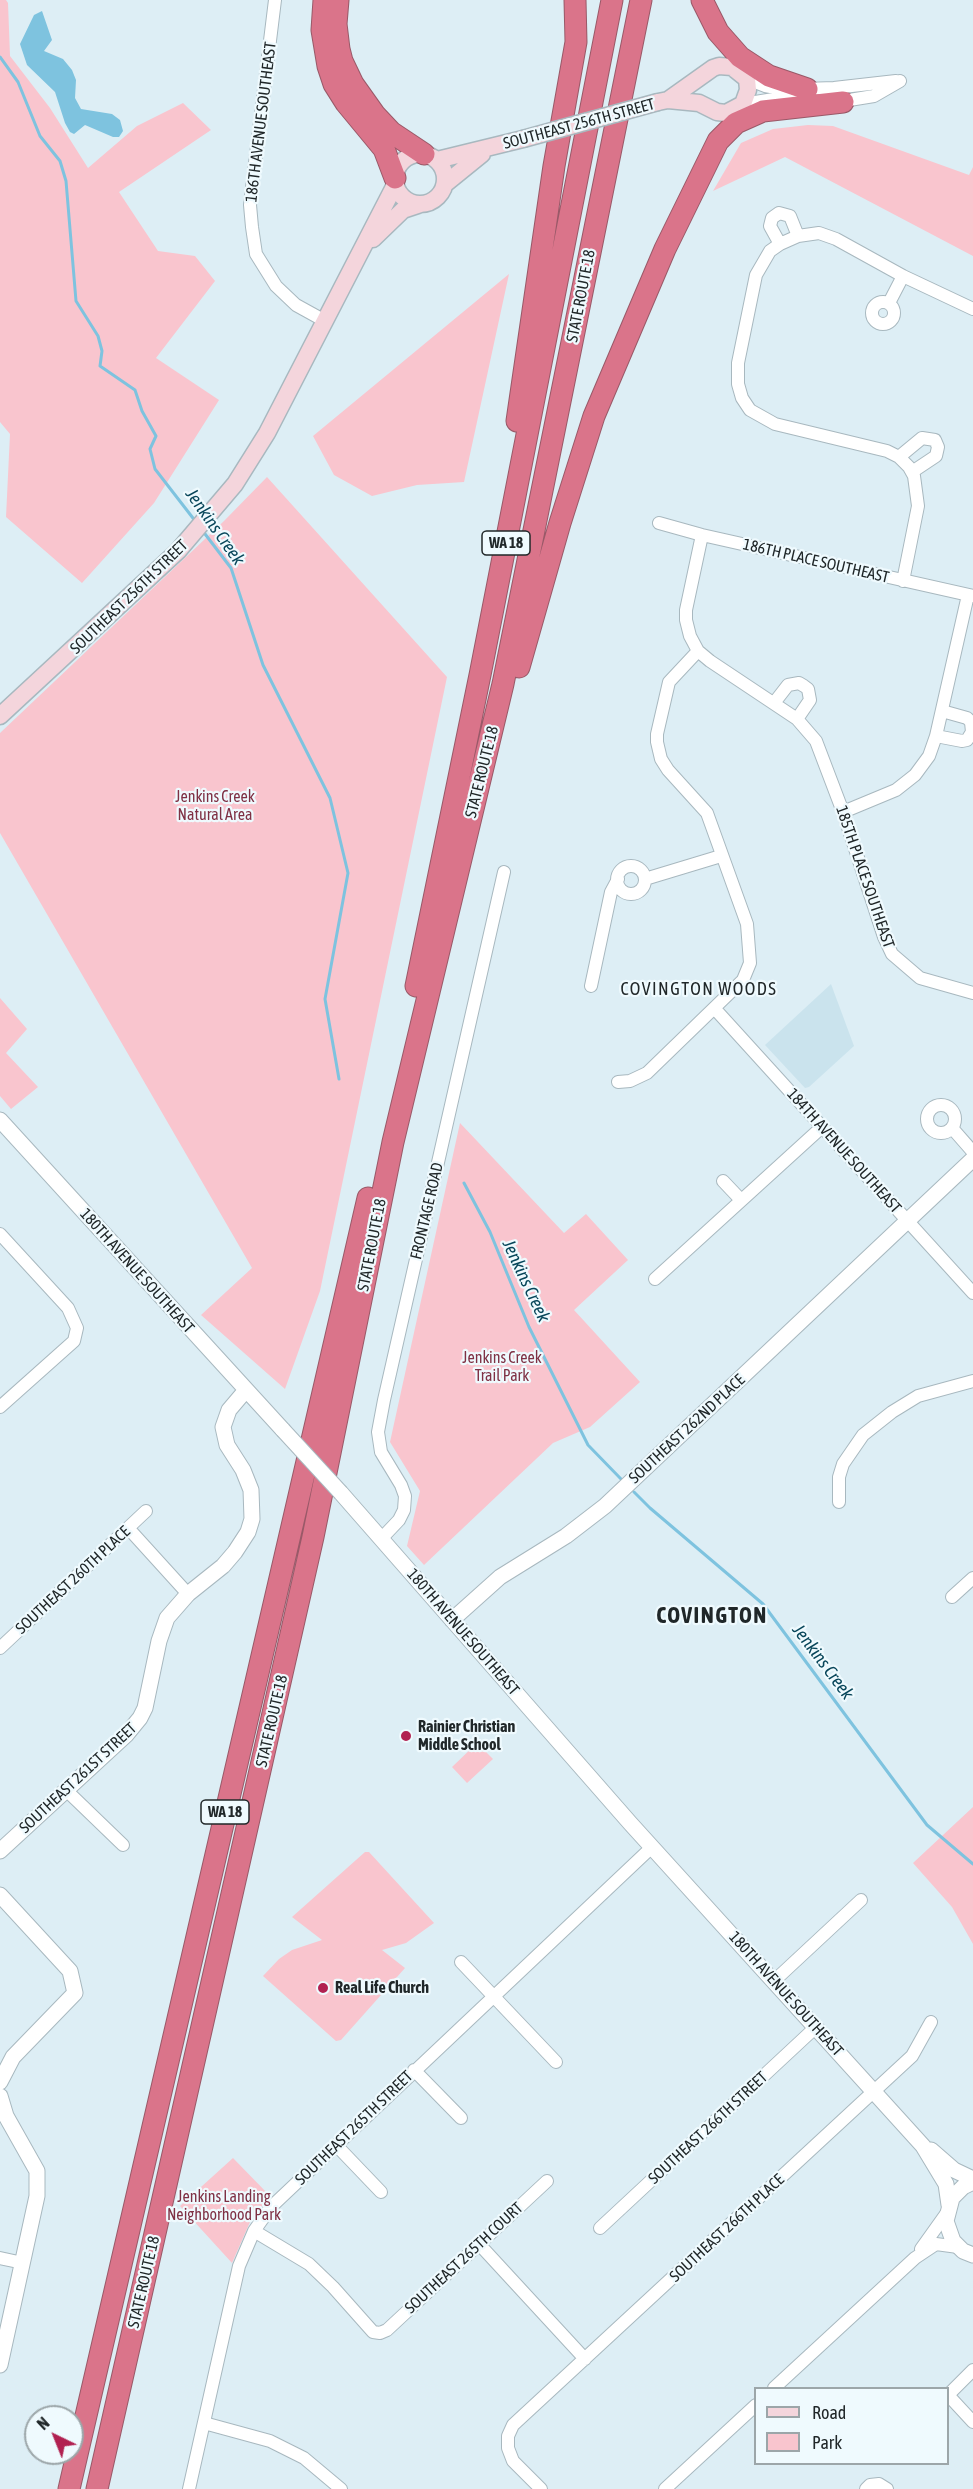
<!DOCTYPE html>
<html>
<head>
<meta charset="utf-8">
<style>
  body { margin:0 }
  #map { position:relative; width:973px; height:2489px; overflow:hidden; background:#ddeef5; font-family:"Asap Condensed",sans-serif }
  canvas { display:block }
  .legend { position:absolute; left:754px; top:2387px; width:195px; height:78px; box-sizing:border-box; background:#effafe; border:2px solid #9ca6a9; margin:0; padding:8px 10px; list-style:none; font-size:18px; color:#202729 }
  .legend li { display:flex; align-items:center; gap:12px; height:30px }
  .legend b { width:30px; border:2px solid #9ca6a9 }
  .north { position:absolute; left:24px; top:2405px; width:60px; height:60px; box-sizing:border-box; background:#effafe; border:2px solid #9ca6a9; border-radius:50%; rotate:317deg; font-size:16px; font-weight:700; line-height:24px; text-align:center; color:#202729 }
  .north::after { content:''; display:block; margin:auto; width:21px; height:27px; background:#b12151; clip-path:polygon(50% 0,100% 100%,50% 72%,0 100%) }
</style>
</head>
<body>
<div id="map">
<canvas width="973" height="2489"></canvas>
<ul class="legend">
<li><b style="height:8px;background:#f4d5dc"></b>Road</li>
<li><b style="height:16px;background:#f9c5ce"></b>Park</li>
</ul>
<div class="north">N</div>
</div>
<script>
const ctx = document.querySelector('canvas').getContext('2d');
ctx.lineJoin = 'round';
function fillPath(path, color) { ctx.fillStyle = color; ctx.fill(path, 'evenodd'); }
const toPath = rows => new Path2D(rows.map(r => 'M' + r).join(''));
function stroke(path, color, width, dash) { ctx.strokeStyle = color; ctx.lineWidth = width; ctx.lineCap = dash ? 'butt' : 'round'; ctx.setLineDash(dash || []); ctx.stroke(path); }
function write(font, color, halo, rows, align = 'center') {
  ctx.font = font + ' "Asap Condensed",sans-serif'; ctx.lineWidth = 4.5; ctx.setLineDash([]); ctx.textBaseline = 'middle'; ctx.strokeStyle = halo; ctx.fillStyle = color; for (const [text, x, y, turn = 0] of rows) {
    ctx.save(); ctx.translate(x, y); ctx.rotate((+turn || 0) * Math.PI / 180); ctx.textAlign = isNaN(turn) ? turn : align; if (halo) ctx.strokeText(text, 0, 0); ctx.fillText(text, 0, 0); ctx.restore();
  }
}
fillPath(toPath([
  [831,984,854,1046,809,1087,805,1088,765,1045]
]), '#cae3ed');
fillPath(toPath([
  [0,0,6,0,8,3,10,56,50,108,88,168,137,126,183,103,211,130,119,192,158,251,195,256,215,281,156,358,219,400,154,503,82,583,6,517,10,434,0,422],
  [808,125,833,126,969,175,973,167,973,256,785,157,713,191,741,143,773,129],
  [509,274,464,482,417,485,372,496,334,475,313,436],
  [267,477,447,677,320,1291,285,1389,201,1315,252,1268,0,833,0,733,224,521],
  [0,998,27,1029,6,1053,38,1087,11,1109,0,1096],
  [460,1123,564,1233,586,1214,628,1260,574,1310,640,1382,590,1427,553,1443,424,1565,407,1546,420,1491,390,1442],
  [477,1743,493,1759,467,1783,452,1767],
  [973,1807,973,1944,952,1907,913,1863],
  [365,1852,369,1852,434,1923,406,1943,382,1950,405,1968,341,2040,336,2041,263,1976,279,1959,292,1950,322,1940,292,1917],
  [233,2158,270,2196,250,2222,232,2263,180,2206]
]), '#f9c5ce');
fillPath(toPath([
  [42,11,52,40,44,51,63,59,72,70,76,80,75,98,81,109,112,114,120,120,123,131,119,137,113,137,85,125,74,134,70,132,65,123,55,92,27,65,20,44,34,15]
]), '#7ec3df');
stroke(toPath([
  [0,57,18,82,40,136,60,161,66,181,76,301,98,336,102,351,100,366,135,390,142,411,156,436,150,449,155,469,196,522],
  [202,530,231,568,263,665,330,798,348,873,325,999,339,1079],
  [464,1183,490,1232,529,1327,588,1445,621,1479],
  [634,1492,650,1508,763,1604,927,1825,973,1864]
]), '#7ec3df', 3);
const minor = toPath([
  [275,0,253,179,250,205,252,227,256,254,276,286,296,305,325,321],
  [747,79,765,86,782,89],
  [803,89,834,88,896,81],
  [837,102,874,96,900,81],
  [743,104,780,98,799,99],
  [780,244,770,226,772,218,779,213,790,216,798,236],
  '872 313a11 11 0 1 1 22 0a11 11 0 1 1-22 0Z',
  [889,303,903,276],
  [899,457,922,438,935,440,938,447,936,456,912,472],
  [659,523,702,535,973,596],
  [903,581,918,506,914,476,909,467,899,457,887,451,775,424,750,410,742,398,738,384,738,363,756,275,770,251,780,244,798,236,819,233,836,239,903,276,973,309],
  [698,651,710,661,797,719,816,741,843,812,884,937,892,954,920,978,973,993],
  [774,703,788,685,799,683,804,686,808,689,810,700,797,719],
  [936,736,962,741,967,740,972,732,971,722,967,718,942,711],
  [843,812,896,790,915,775,929,756,936,736,968,595],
  '617 880a14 14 0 1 1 28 0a14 14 0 1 1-28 0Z',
  [645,879,721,856],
  [591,986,611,892,618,879],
  [715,1009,973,1293],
  [618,1082,630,1081,647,1073,743,980,750,963,747,924,707,813,668,770,661,759,657,742,657,734,669,682,698,651,690,636,686,620,686,610,702,535],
  '927 1119a14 14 0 1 1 28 0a14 14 0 1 1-28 0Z',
  [952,1128,973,1152],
  [723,1181,741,1200],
  [0,1234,68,1308,77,1328,74,1341,0,1407],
  [655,1279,822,1127],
  [839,1502,839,1477,843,1464,863,1435,892,1412,918,1396,973,1381],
  [129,1529,188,1594],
  [381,1539,399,1520,404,1510,405,1496,401,1485,381,1452,378,1432,384,1400,504,872],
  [952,1597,973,1578],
  [0,1648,146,1511],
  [66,1790,123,1845],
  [461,1962,556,2062],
  [774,1981,861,1900],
  [414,2070,461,2118],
  [336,2145,381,2192],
  [600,2228,816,2027],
  [254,2231,309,2264,333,2287,373,2332,380,2333,387,2330,547,2181],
  [479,2244,585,2359],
  [921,2249,946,2214],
  [0,2258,23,2263],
  [973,2370,948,2395,973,2422],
  [774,2388,915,2258,936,2244,958,2247],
  [204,2423,270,2441,304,2458,341,2489],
  [189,2489,239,2266,254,2231,271,2207,652,1847],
  [541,2489,513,2461,508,2448,508,2436,513,2425,912,2056,931,2022],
  [665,2489,756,2405],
  [866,2489,870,2485,879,2484,887,2489]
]);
const tertiary = toPath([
  [0,1120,283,1430],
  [341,1493,630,1823,923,2146,946,2184,949,2205],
  [452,1620,500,1577,566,1536,605,1506,973,1159],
  [0,1851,126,1735,140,1718,145,1708,159,1641,167,1618,188,1594,223,1566,235,1552,248,1532,252,1519,251,1490,243,1470,227,1445,223,1427,229,1410,246,1390],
  [0,1895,70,1971,75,1993,13,2057,0,2082],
  [0,2096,6,2116,37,2171,37,2196,0,2365],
  [931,2150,954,2170,973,2179],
  [973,2182,963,2187,952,2198,946,2221,953,2241,963,2251,973,2255]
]);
const secondary = toPath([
  [658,102,668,100,713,68,719,66,732,67,747,79,748,90,743,104,726,113,717,112,699,103,668,100],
  '395 179a25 25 0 1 1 50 0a25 25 0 1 1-50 0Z',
  [437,160,523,139],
  [445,184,482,154],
  [373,239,403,210,421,204],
  [0,716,178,551,235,484,267,433,395,185]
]);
const motorway = toPath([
  [324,0,322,30,328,66,334,84,346,103,384,149,395,178],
  [338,0,336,24,339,49,342,61,353,84,375,115,391,132,424,154],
  [702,0,718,32,740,57,769,76,807,89],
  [517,421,554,166,576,42,575,0],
  [519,667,560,523,594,416,665,249,718,141,736,123,763,111,843,102],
  [416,986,480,675,612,0],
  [69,2489,368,1198],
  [97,2489,313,1537,393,1142,503,684,641,0]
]);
stroke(minor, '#a8b8bf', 14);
stroke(tertiary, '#a8b8bf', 17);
stroke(secondary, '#a8b8bf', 19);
stroke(motorway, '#995968', 23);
stroke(minor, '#fff', 12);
stroke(tertiary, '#fff', 15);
stroke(secondary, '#f4d5dc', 16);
stroke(motorway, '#da748a', 21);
const tertiaryBridge = toPath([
  [283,1430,341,1493]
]);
const secondaryBridge = toPath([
  [523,139,658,102]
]);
stroke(tertiaryBridge, '#a8b8bf', 17, []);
stroke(secondaryBridge, '#a8b8bf', 19, []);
stroke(tertiaryBridge, '#fff', 15);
stroke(secondaryBridge, '#f4d5dc', 16);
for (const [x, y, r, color] of [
  [406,1736,6,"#b12151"],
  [323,1988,6,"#b12151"]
]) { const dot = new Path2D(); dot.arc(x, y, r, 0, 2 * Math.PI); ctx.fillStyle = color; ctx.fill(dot); stroke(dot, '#effafe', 2); }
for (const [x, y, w] of [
  [506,543,48],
  [225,1812,48]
]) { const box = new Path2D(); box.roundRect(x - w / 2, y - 12, w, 24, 4.5); ctx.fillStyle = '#effafe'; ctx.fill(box); stroke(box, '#202729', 1.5); }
write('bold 15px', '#202729', null, [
  ["WA 18",506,543],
  ["WA 18",225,1812]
]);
write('16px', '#202729', '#effafe', [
  ["186TH AVENUE SOUTHEAST",261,122,-83],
  ["SOUTHEAST 256TH STREET",579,124,-15],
  ["STATE ROUTE 18",581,296,-79],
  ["186TH PLACE SOUTHEAST",816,561,13],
  ["SOUTHEAST 256TH STREET",129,597,-44],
  ["STATE ROUTE 18",482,772,-76],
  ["185TH PLACE SOUTHEAST",865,877,71],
  ["184TH AVENUE SOUTHEAST",844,1151,48],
  ["FRONTAGE ROAD",427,1211,-77],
  ["STATE ROUTE 18",372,1245,-79],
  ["180TH AVENUE SOUTHEAST",137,1271,48],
  ["SOUTHEAST 262ND PLACE",687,1429,-43],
  ["SOUTHEAST 260TH PLACE",73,1580,-43],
  ["180TH AVENUE SOUTHEAST",463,1632,49],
  ["STATE ROUTE 18",272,1721,-77],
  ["SOUTHEAST 261ST STREET",78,1778,-43],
  ["180TH AVENUE SOUTHEAST",786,1994,48],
  ["SOUTHEAST 265TH STREET",354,2128,-44],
  ["SOUTHEAST 266TH STREET",708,2128,-43],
  ["SOUTHEAST 266TH PLACE",727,2228,-43],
  ["SOUTHEAST 265TH COURT",464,2258,-43],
  ["STATE ROUTE 18",144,2282,-77]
]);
write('16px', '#7f3044', '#effafe', [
  ["Jenkins Creek",215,797],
  ["Natural Area",215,815],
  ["Jenkins Creek",502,1358],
  ["Trail Park",502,1376],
  ["Jenkins Landing",224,2197],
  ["Neighborhood Park",224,2215]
]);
write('bold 16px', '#202729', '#effafe', [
  ["Rainier Christian",418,1727],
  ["Middle School",418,1745],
  ["Real Life Church",335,1988]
], 'left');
write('italic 18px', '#08465a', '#effafe', [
  ["Jenkins Creek",215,527,55],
  ["Jenkins Creek",526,1281,65],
  ["Jenkins Creek",823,1662,53]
]);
ctx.letterSpacing = '1.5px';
write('18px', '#202729', '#effafe', [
  ["COVINGTON WOODS",699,989]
]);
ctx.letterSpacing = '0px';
ctx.letterSpacing = '1.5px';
write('bold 22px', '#202729', '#effafe', [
  ["COVINGTON",712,1616]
]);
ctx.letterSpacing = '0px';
</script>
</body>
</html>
